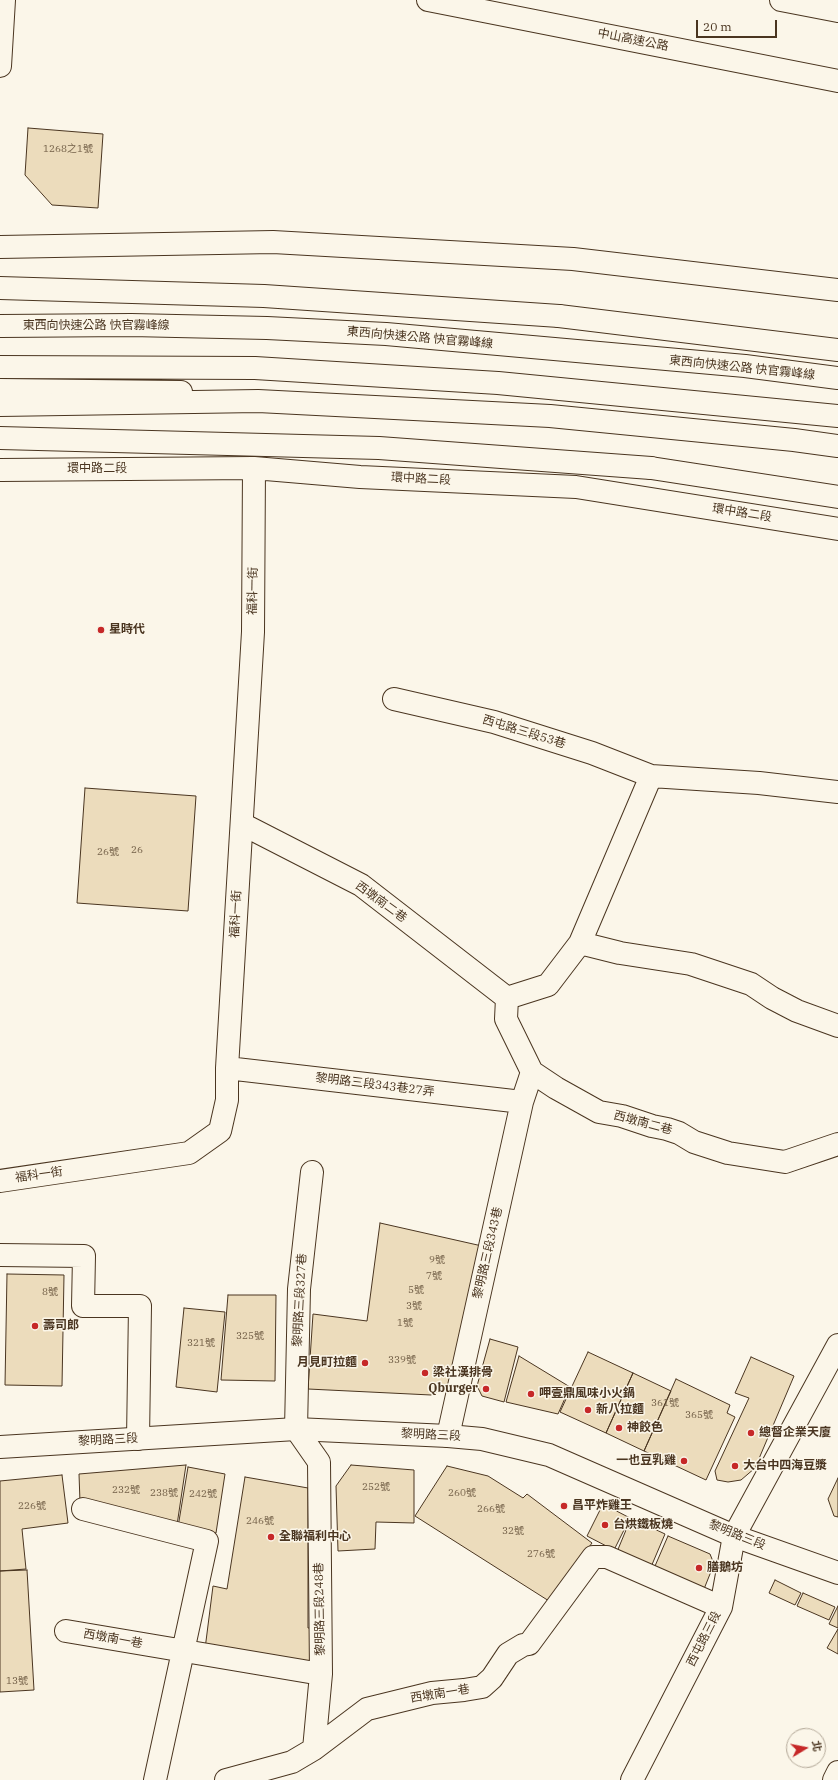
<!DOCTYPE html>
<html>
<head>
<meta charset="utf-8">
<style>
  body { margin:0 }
  #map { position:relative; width:838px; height:1780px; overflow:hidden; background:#fbf6e9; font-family:"IBM Plex Serif","Noto Sans TC",serif }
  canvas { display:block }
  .north { position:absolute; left:786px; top:1728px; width:40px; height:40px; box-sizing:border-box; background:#fbf6e9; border:1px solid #b4a999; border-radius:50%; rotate:80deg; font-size:11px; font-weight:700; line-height:16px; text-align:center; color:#4a3520 }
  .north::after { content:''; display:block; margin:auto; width:14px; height:18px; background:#c62828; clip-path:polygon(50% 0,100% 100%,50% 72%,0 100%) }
  .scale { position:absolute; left:696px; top:20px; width:81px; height:18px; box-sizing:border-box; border:2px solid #4a3520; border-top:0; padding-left:5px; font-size:12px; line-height:14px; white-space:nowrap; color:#4a3520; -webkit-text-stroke:3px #fbf6e9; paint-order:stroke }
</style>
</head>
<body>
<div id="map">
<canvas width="838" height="1780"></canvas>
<div class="north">北</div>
<div class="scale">20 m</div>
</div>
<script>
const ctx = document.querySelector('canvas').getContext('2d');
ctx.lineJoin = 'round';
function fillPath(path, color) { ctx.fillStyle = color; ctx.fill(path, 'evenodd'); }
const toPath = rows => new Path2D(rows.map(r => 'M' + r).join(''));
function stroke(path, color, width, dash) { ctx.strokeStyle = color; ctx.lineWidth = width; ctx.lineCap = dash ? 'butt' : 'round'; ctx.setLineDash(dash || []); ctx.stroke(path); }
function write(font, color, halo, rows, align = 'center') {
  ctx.font = font + ' "IBM Plex Serif","Noto Sans TC",serif'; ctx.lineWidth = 3; ctx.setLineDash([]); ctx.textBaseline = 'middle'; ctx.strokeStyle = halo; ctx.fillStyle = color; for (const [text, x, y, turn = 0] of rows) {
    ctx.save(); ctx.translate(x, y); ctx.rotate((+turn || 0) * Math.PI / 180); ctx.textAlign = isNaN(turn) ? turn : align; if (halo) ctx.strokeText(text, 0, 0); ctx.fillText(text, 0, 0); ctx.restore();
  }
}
const building = toPath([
  [28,128,103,134,98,208,52,205,25,175,28,128],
  [85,788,196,796,188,911,77,903,85,788],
  [380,1223,482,1246,448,1385,431,1395,308,1389,313,1314,367,1321,380,1223],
  [7,1274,64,1275,62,1386,5,1385,7,1274],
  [228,1295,276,1295,275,1381,221,1380,228,1295],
  [184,1308,225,1312,217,1392,176,1387,184,1308],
  [490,1339,518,1347,504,1402,482,1396,477,1386,490,1339],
  [588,1352,633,1373,606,1433,560,1412,588,1352],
  [519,1356,570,1387,558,1414,506,1402,519,1356],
  [751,1357,794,1376,755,1468,741,1480,728,1482,717,1480,715,1471,749,1398,735,1393,751,1357],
  [633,1373,671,1391,644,1451,606,1433,633,1373],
  [676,1379,730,1405,727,1413,735,1417,706,1480,644,1451,676,1379],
  [186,1465,177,1525,80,1502,79,1474,186,1465],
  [351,1465,414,1470,414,1523,376,1522,375,1549,338,1551,336,1486,351,1465],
  [447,1466,488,1476,523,1498,527,1494,592,1543,549,1601,415,1516,447,1466],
  [188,1467,225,1474,216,1533,178,1527,188,1467],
  [62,1475,68,1523,22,1529,26,1569,0,1571,0,1481,62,1475],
  [245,1477,308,1488,308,1628,313,1628,312,1666,205,1649,213,1586,227,1589,245,1477],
  [838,1478,838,1517,834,1516,828,1499,838,1478],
  [603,1504,630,1518,614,1550,587,1536,603,1504],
  [631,1518,665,1534,648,1574,614,1559,631,1518],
  [668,1536,710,1554,714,1564,702,1594,652,1573,668,1536],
  [27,1570,34,1690,0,1692,0,1571,27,1570],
  [775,1580,801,1593,795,1605,769,1593,775,1580],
  [803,1593,835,1607,829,1620,797,1606,803,1593],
  [838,1606,838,1628,829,1624,838,1606],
  [838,1629,838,1654,827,1648,838,1629]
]);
fillPath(building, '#ecdcbc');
stroke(building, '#4a3520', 1);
const minor = toPath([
  [0,66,4,0],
  [0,247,273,242,573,259,838,290],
  [559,316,838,350],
  [0,367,255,368,498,383,838,416],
  [0,390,181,392],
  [651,468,838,497],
  [0,470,254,468,360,477,576,487,838,529],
  [394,699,494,722,592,753,651,776,759,783,838,792],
  [651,776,580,943,548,985,507,998,506,1019,532,1072,556,1088,599,1112,622,1116,652,1126,667,1129,679,1133,694,1142,728,1153,785,1162,838,1144],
  [242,824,361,885,507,998],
  [580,943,620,953,691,964,751,984,772,998,797,1011,838,1026],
  [227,1068,522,1102],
  [312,1172,299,1289,296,1429,319,1462,321,1674,314,1749],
  [0,1181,189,1153,220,1131,227,1100,227,1068,253,632,254,468],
  [0,1255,84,1256,83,1306,140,1306,138,1439],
  [448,1436,522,1102,532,1072],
  [83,1509,207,1541,155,1780],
  [66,1631,321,1674],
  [226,1780,292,1762,314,1749,367,1709,432,1693,464,1690,482,1687,492,1678,508,1654,523,1645,529,1644,593,1557,607,1557,721,1607],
  [632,1780,721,1607,734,1536,838,1345],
  [834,1780,838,1772]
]);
const major = toPath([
  [0,1447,296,1429,448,1436,482,1439,549,1455,734,1536,838,1573]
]);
const highway = toPath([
  [428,0,838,81],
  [781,0,838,11],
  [0,288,264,296,559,316],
  [0,326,131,325,267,328,386,334,745,366,838,378],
  [0,405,258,401,550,416,794,440,838,446],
  [0,438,379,448,651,468]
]);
stroke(minor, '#4a3520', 24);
stroke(major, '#4a3520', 24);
stroke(highway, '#4a3520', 24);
stroke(minor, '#fbf6e9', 22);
stroke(major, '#fbf6e9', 22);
stroke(highway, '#fbf6e9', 22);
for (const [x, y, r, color] of [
  [101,630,4,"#c62828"],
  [35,1326,4,"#c62828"],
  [365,1363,4,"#c62828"],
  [425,1373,4,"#c62828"],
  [486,1389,4,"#c62828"],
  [531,1394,4,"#c62828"],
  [588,1410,4,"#c62828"],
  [619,1428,4,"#c62828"],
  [751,1433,4,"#c62828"],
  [684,1461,4,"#c62828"],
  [735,1466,4,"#c62828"],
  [564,1506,4,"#c62828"],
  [605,1525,4,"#c62828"],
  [271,1537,4,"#c62828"],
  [699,1568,4,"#c62828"]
]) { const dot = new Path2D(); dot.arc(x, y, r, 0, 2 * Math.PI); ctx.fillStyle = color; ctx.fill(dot); stroke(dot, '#fbf6e9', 1.5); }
write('10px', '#725f47', null, [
  ["1268之1號",68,149],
  ["26",137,850],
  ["26號",108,852],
  ["9號",437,1260],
  ["7號",434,1276],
  ["5號",416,1290],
  ["8號",50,1292],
  ["3號",414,1306],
  ["1號",405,1323],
  ["325號",250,1336],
  ["321號",201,1343],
  ["339號",402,1360],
  ["361號",665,1403],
  ["365號",699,1415],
  ["252號",376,1487],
  ["232號",126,1490],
  ["238號",164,1493],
  ["260號",462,1493],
  ["242號",203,1494],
  ["226號",32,1506],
  ["266號",491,1509],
  ["246號",260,1521],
  ["32號",513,1531],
  ["276號",541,1554],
  ["13號",17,1681]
]);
write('12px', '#4a3520', '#fbf6e9', [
  ["中山高速公路",633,40,11],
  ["東西向快速公路 快官霧峰線",96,326],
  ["東西向快速公路 快官霧峰線",420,338,5],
  ["東西向快速公路 快官霧峰線",742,368,6],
  ["環中路二段",97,469],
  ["環中路二段",421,479,3],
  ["環中路二段",742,513,9],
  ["福科一街",253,591,-89],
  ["西屯路三段53巷",524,732,17],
  ["西墩南二巷",381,902,36],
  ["福科一街",236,914,-87],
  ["黎明路三段343巷27弄",375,1085,7],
  ["西墩南二巷",643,1123,15],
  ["福科一街",39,1175,-8],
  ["黎明路三段343巷",488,1253,-77],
  ["黎明路三段327巷",300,1300,-87],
  ["黎明路三段",431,1435,3],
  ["黎明路三段",108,1440,-3],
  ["黎明路三段",737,1535,22],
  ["黎明路三段248巷",320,1609,-91],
  ["西墩南一巷",113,1639,10],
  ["西屯路三段",704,1639,-63],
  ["西墩南一巷",440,1694,-9]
]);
write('bold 12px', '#4a3520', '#fbf6e9', [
  ["星時代",109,630],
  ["壽司郎",43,1326],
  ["月見町拉麵",357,1363,"right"],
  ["梁社漢排骨",433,1373],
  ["Qburger",478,1389,"right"],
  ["呷壹鼎風味小火鍋",539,1394],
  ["新八拉麵",596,1410],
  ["神餃色",627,1428],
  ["總督企業天廈",759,1433],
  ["一也豆乳雞",676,1461,"right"],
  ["大台中四海豆漿",743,1466],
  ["昌平炸雞王",572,1506],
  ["台烘鐵板燒",613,1525],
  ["全聯福利中心",279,1537],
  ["膳鵝坊",707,1568]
], 'left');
</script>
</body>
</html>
